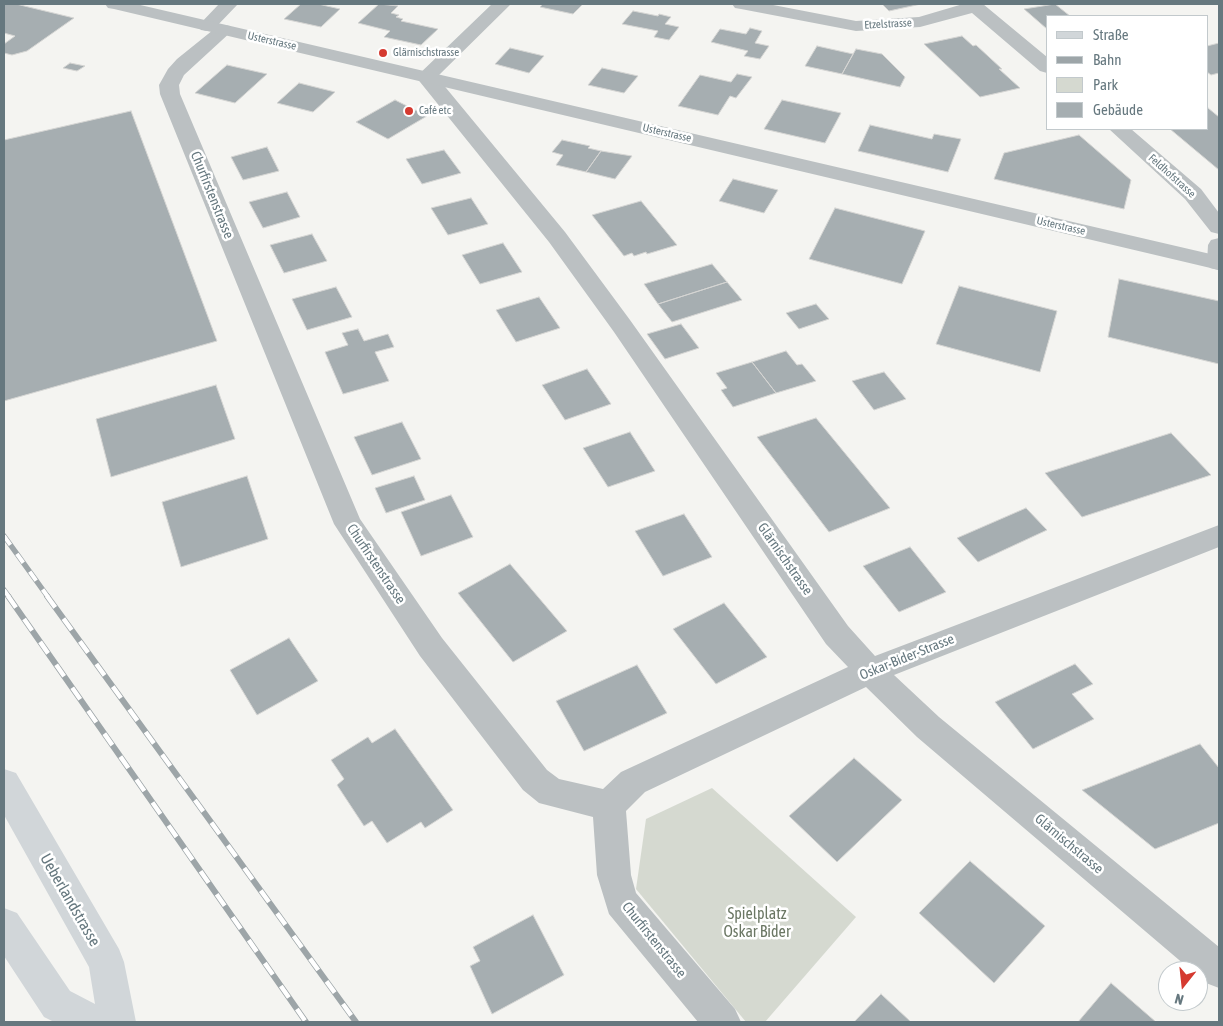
<!DOCTYPE html>
<html>
<head>
<meta charset="utf-8">
<style>
  body { margin:0 }
  #map { position:relative; width:1223px; height:1026px; overflow:hidden; background:#f4f4f1; font-family:"Asap Condensed",sans-serif }
  canvas { display:block }
  .frame { position:absolute; inset:0; border:5px solid #66787f; pointer-events:none }
  .legend { position:absolute; left:1046px; top:15px; width:162px; height:115px; box-sizing:border-box; background:#fff; border:1px solid #c2c9cc; margin:0; padding:6px 9px; list-style:none; font-size:15px; color:#66787f }
  .legend li { display:flex; align-items:center; gap:10px; height:25px }
  .legend b { width:25px; border:1px solid #c2c9cc }
  .north { position:absolute; left:1158px; top:961px; width:50px; height:50px; box-sizing:border-box; background:#fff; border:1px solid #c2c9cc; border-radius:50%; rotate:196deg; font-size:14px; font-weight:700; line-height:20px; text-align:center; color:#66787f }
  .north::after { content:''; display:block; margin:auto; width:18px; height:22px; background:#d53a30; clip-path:polygon(50% 0,100% 100%,50% 72%,0 100%) }
</style>
</head>
<body>
<div id="map">
<canvas width="1223" height="1026"></canvas>
<div class="frame"></div>
<ul class="legend">
<li><b style="height:6px;background:#d1d6d9"></b>Straße</li>
<li><b style="height:6px;background:#9da5a8"></b>Bahn</li>
<li><b style="height:14px;background:#d5d9d0"></b>Park</li>
<li><b style="height:14px;background:#a6aeb1"></b>Gebäude</li>
</ul>
<div class="north">N</div>
</div>
<script>
const ctx = document.querySelector('canvas').getContext('2d');
ctx.lineJoin = 'round';
function fillPath(path, color) { ctx.fillStyle = color; ctx.fill(path, 'evenodd'); }
const toPath = rows => new Path2D(rows.map(r => 'M' + r).join(''));
function stroke(path, color, width, dash) { ctx.strokeStyle = color; ctx.lineWidth = width; ctx.lineCap = dash ? 'butt' : 'round'; ctx.setLineDash(dash || []); ctx.stroke(path); }
function write(font, color, halo, rows, align = 'center') {
  ctx.font = font + ' "Asap Condensed",sans-serif'; ctx.lineWidth = 5; ctx.setLineDash([]); ctx.textBaseline = 'middle'; ctx.strokeStyle = halo; ctx.fillStyle = color; for (const [text, x, y, turn = 0] of rows) {
    ctx.save(); ctx.translate(x, y); ctx.rotate((+turn || 0) * Math.PI / 180); ctx.textAlign = isNaN(turn) ? turn : align; if (halo) ctx.strokeText(text, 0, 0); ctx.fillText(text, 0, 0); ctx.restore();
  }
}
fillPath(toPath([
  [712,788,856,917,765,1022,746,1022,636,889,646,819]
]), '#d5d9d0');
const building = toPath([
  [4,4,16,4,74,18,27,51,12,55,4,53,4,44,15,36,4,33,4,4],
  [301,4,318,4,340,9,321,27,284,19,301,4],
  [379,4,398,6,391,13,399,15,396,17,403,19,401,21,438,29,421,45,384,37,390,31,358,23,379,4],
  [543,4,583,4,573,14,540,7,543,4],
  [882,4,921,4,889,11,882,4],
  [1055,4,1070,16,1047,16,1047,29,1024,9,1055,4],
  [633,11,658,16,659,14,671,17,665,24,679,27,669,40,654,37,658,31,622,24,633,11],
  [750,28,762,31,755,43,769,46,760,59,744,56,748,51,711,42,720,29,746,34,750,28],
  [962,36,973,46,976,45,1002,69,999,69,1020,88,980,97,924,44,962,36],
  [1219,43,1219,73,1211,75,1207,72,1207,46,1219,43],
  [817,46,853,54,842,74,805,66,817,46],
  [510,48,544,56,529,73,495,64,510,48],
  [856,49,882,54,905,77,900,87,842,74,856,49],
  [70,63,85,66,77,71,63,68,70,63],
  [227,65,267,74,235,103,195,93,227,65],
  [602,68,638,76,624,93,588,85,602,68],
  [737,74,752,77,736,98,730,96,718,115,678,106,700,75,731,82,737,74],
  [299,83,335,92,313,112,277,103,299,83],
  [395,100,427,116,388,139,356,122,395,100],
  [782,100,841,113,825,143,764,129,782,100],
  [1208,108,1219,117,1219,170,1170,129,1207,129,1207,109,1208,108],
  [131,111,217,341,4,401,4,140,131,111],
  [870,125,932,139,934,134,961,139,948,172,858,151,870,125],
  [1079,135,1131,180,1124,209,994,179,1004,153,1079,135],
  [562,140,590,146,588,148,601,151,586,172,556,165,563,155,552,152,562,140],
  [267,147,279,171,243,180,231,157,267,147],
  [444,150,461,173,422,184,406,159,444,150],
  [601,151,632,156,615,179,586,172,601,151],
  [733,179,778,190,764,213,719,201,733,179],
  [287,192,300,217,263,228,249,202,287,192],
  [471,198,488,224,448,235,431,208,471,198],
  [641,201,677,245,647,254,646,252,634,256,632,253,624,256,592,215,641,201],
  [835,208,925,231,902,284,809,259,835,208],
  [312,234,327,261,284,273,270,245,312,234],
  [503,243,522,272,480,284,462,255,503,243],
  [712,264,727,282,658,304,644,284,712,264],
  [1119,279,1219,301,1219,364,1108,337,1119,279],
  [727,282,742,300,672,322,658,304,727,282],
  [959,286,1057,311,1040,372,936,344,959,286],
  [336,287,352,317,307,330,292,299,336,287],
  [539,297,560,328,516,342,496,310,539,297],
  [816,304,829,319,799,329,786,313,816,304],
  [681,324,699,348,665,359,647,334,681,324],
  [358,329,364,341,388,334,394,347,375,352,389,381,343,394,325,352,348,345,342,333,358,329],
  [786,351,797,365,802,364,816,381,776,393,752,362,786,351],
  [752,362,776,393,733,407,721,390,727,388,716,373,752,362],
  [587,369,611,404,565,420,542,385,587,369],
  [884,372,906,399,874,410,852,381,884,372],
  [216,385,235,439,111,477,96,419,216,385],
  [816,418,890,508,829,532,757,437,816,418],
  [402,422,421,459,372,475,354,437,402,422],
  [630,432,655,471,608,487,583,448,630,432],
  [1171,433,1211,475,1082,517,1045,473,1171,433],
  [247,476,268,539,181,567,162,502,247,476],
  [414,476,425,500,386,513,375,488,414,476],
  [451,495,473,537,421,556,401,512,451,495],
  [1026,508,1047,530,978,562,957,538,1026,508],
  [684,514,712,557,663,576,635,531,684,514],
  [910,547,946,592,899,612,863,566,910,547],
  [510,564,567,631,513,662,458,593,510,564],
  [724,603,767,657,716,684,673,629,724,603],
  [289,638,318,681,257,715,230,670,289,638],
  [1075,664,1093,684,1072,694,1094,719,1033,749,995,702,1075,664],
  [637,665,667,713,584,751,556,701,637,665],
  [395,729,453,810,425,828,421,822,387,843,372,821,364,826,337,785,344,779,331,760,368,737,372,743,395,729],
  [1200,744,1219,768,1219,823,1155,849,1082,790,1200,744],
  [854,758,902,800,837,862,789,816,854,758],
  [970,861,1045,926,994,983,919,913,970,861],
  [533,915,564,975,492,1014,470,966,480,961,473,947,533,915],
  [1111,983,1156,1022,1078,1022,1111,983],
  [881,994,911,1022,854,1022,881,994]
]);
fillPath(building, '#a6aeb1');
stroke(building, '#d5d5d3', 1);
fillPath(toPath([
  [219,4,238,4,215,28,224,25,230,26,233,30,184,75,179,85,180,94,360,519,442,638,547,770,559,779,603,789,621,772,848,667,826,644,614,332,549,242,416,77,492,4,511,4,437,77,565,232,630,320,848,626,875,656,1219,525,1219,547,894,675,939,717,1219,947,1219,988,1206,983,1198,976,1198,971,1192,971,917,737,866,687,645,792,626,811,631,875,636,893,735,1009,741,1022,698,1022,609,914,597,875,593,817,539,803,523,790,420,656,334,524,160,94,159,85,168,69,177,59,213,30,207,31,201,30,198,26,219,4],
  [732,4,768,4,856,21,919,17,963,4,983,4,1047,57,1047,73,1040,71,972,13,920,27,856,31,741,9,735,8,732,4],
  [1109,129,1131,129,1201,189,1219,213,1219,234,1211,232,1185,199,1109,129],
  [1219,238,1219,270,1218,270,1210,268,1207,263,1208,245,1211,240,1219,238]
]), '#bbc0c2');
fillPath(toPath([
  [105,4,136,4,1219,256,1219,270,114,9,108,8,105,4]
]), '#bbc0c2');
fillPath(toPath([
  [4,769,16,773,119,949,124,962,136,1022,54,1022,44,1017,4,956,4,908,17,913,70,991,95,1004,89,967,4,815,4,769]
]), '#d1d6d9');
const railFar1 = toPath([
  [4,536,48,597],
  [4,590,9,597]
]);
const rail = toPath([
  [8,596,306,1022],
  [47,596,356,1022]
]);
stroke(railFar1, '#9da5a8', 5.5);
stroke(rail, '#9da5a8', 6);
stroke(railFar1, '#fff', 4, [11]);
stroke(rail, '#fff', 4.5, [14]);
for (const [x, y, r, color] of [
  [383,53,5,"#d53a30"],
  [409,111,5,"#d53a30"]
]) { const dot = new Path2D(); dot.arc(x, y, r, 0, 2 * Math.PI); ctx.fillStyle = color; ctx.fill(dot); stroke(dot, '#fff', 2); }
write('11px', '#66787f', '#fff', [
  ["Etzelstrasse",888,24,-3],
  ["Usterstrasse",272,41,13],
  ["Usterstrasse",667,133,13],
  ["Feldhofstrasse",1172,176,42],
  ["Usterstrasse",1061,226,13]
]);
write('11px', '#66787f', '#fff', [
  ["Glärnischstrasse",393,53],
  ["Café etc",419,111]
], 'left');
write('14px', '#66787f', '#fff', [
  ["Churfirstenstrasse",212,195,68],
  ["Glärnischstrasse",785,559,55],
  ["Churfirstenstrasse",376,564,56],
  ["Oskar-Bider-Strasse",907,657,-22],
  ["Glärnischstrasse",1069,844,40],
  ["Churfirstenstrasse",654,940,51]
]);
write('16px', '#66787f', '#fff', [
  ["Ueberlandstrasse",70,900,60]
]);
write('16px', '#6b7764', '#fff', [
  ["Spielplatz",757,914],
  ["Oskar Bider",757,932]
]);
</script>
</body>
</html>
